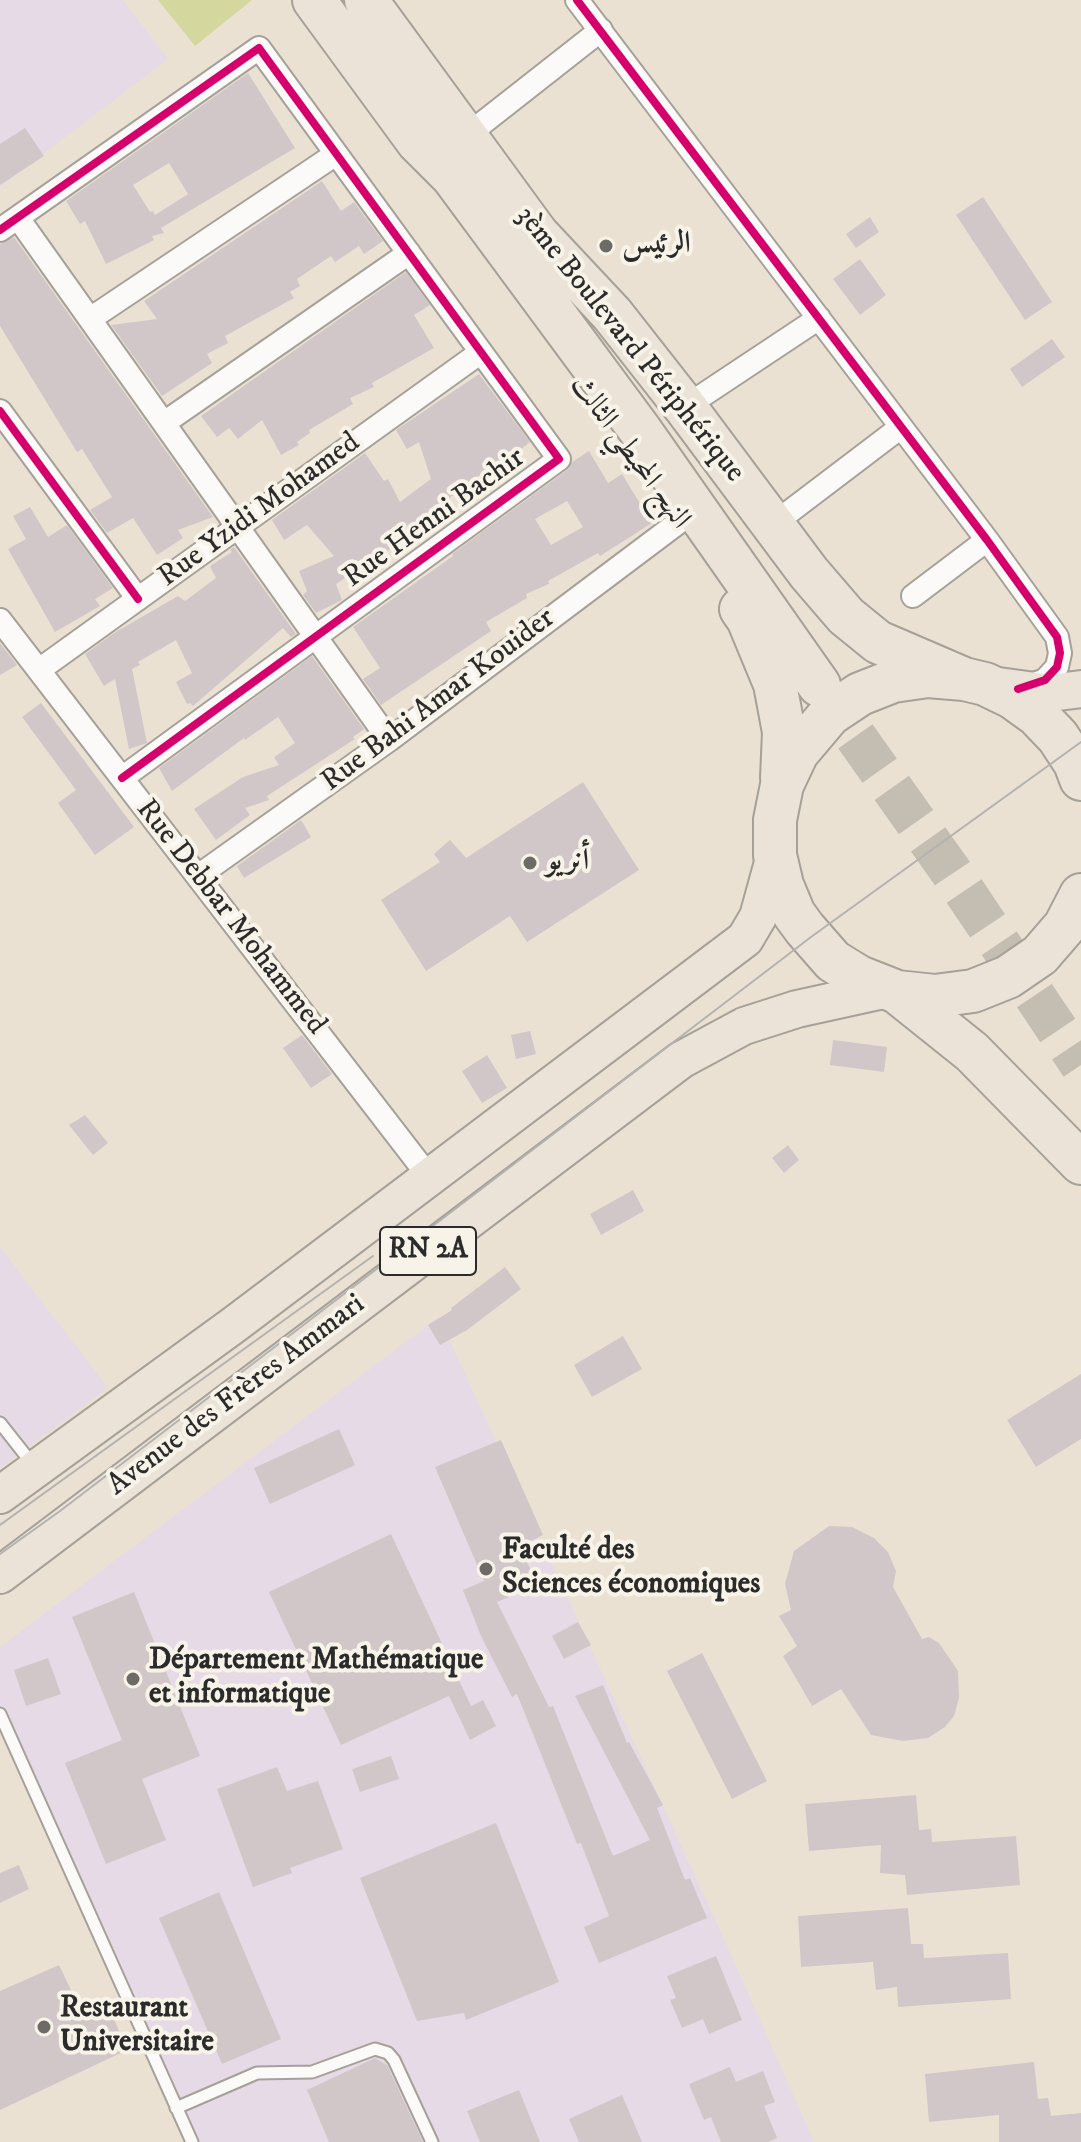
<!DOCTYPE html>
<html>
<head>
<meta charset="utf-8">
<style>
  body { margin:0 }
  canvas { display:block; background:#eae1d3 }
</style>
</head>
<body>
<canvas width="1081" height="2142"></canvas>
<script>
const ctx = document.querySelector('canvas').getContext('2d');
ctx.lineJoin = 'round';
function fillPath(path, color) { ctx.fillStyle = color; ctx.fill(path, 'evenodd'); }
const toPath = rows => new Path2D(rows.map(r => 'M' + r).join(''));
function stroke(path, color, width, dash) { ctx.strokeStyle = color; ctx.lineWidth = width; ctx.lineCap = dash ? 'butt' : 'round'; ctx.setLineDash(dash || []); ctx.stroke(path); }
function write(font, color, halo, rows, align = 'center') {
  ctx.font = font + ' "IM FELL DW Pica",Amiri,serif'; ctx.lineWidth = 8; ctx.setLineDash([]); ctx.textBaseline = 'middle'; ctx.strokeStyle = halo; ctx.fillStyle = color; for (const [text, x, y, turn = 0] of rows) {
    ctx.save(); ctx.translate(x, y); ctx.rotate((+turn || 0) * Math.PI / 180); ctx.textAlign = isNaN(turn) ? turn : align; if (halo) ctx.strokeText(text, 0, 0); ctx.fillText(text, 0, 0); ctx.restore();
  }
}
fillPath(toPath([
  [0,0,123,0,168,59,0,187],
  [0,1247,108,1388,0,1468],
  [439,1317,724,1939,814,2142,184,2142,0,1732,0,1647]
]), '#e5dae5');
fillPath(toPath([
  [158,0,252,0,195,46]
]), '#d4d89f');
fillPath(toPath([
  [248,73,295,148,161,228,164,233,152,236,154,240,106,264,85,221,80,224,66,201],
  [169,163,188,194,155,215,153,211,150,212,133,185],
  [25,128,44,156,0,185,0,144],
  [322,181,341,211,354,202,383,241,364,254,359,246,335,262,331,256,297,279,300,286,290,292,294,298,225,336,228,343,207,354,212,363,162,396,111,325,157,319,144,301],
  [983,197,1052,302,1025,320,956,215],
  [870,217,879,232,856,248,846,234],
  [14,237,213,517,178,530,183,538,157,555,133,518,107,533,90,510,112,497,82,449,77,452,0,326,0,244],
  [860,259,886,295,860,315,833,279],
  [406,272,430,305,414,315,434,348,372,383,374,387,350,398,353,404,309,430,310,433,297,442,299,445,281,455,262,420,238,439,229,428,217,437,201,416],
  [1052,339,1065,357,1022,387,1010,369],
  [479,374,530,442,474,486,459,491,441,504,444,508,427,521,426,518,391,539,395,546,336,584,342,600,316,613,303,595,307,591,299,571,334,556,307,525,284,540,272,520,365,453,384,481,388,479,400,502,431,479,419,442,407,449,396,430],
  [589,451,608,483,622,474,652,523,600,556,598,553,548,581,549,584,526,594,527,598,486,622,491,631,381,705,363,679,380,668,353,627,453,556,452,554,567,470,572,462],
  [567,501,583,527,551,545,535,519],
  [30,507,48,537,67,525,113,588,95,599,100,606,55,632,8,549,26,539,13,516],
  [234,547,296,634,291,637,283,628,193,706,190,703,187,704,176,682,192,673,176,640,138,662,140,665,132,669,147,743,129,749,115,679,104,686,85,654,114,633,178,596,185,601,216,578,210,566,232,552,230,550],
  [0,643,17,665,0,675],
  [312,656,364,729,353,737,355,739,267,796,269,800,245,808,250,815,216,840,194,809,243,777,279,765,274,757,295,743,278,717,245,740,244,738,172,791,159,768],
  [41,703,134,827,95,855,58,803,76,790,22,717],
  [583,782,639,870,527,942,510,916,426,971,381,900,440,862,434,854,450,840,466,858],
  [301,820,311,837,244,878,237,866],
  [530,1031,536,1054,516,1059,511,1035],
  [302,1035,332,1074,311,1088,283,1048],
  [833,1040,887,1047,884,1072,830,1065],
  [487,1055,507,1088,482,1103,462,1071],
  [85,1115,108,1143,93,1155,69,1125],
  [788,1145,799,1160,784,1173,772,1158],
  [633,1190,644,1211,601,1235,590,1214],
  [505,1267,521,1289,467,1330,440,1345,428,1325,452,1310,451,1308],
  [623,1336,642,1369,592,1397,574,1365],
  [1081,1374,1081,1439,1036,1467,1007,1420],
  [339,1429,355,1465,270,1504,254,1468],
  [501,1440,543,1535,520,1546,537,1585,497,1602,549,1707,553,1706,613,1856,650,1840,575,1696,603,1685,627,1743,629,1742,663,1805,657,1808,685,1880,690,1878,707,1918,599,1963,584,1927,609,1916,581,1843,577,1844,517,1694,512,1697,481,1636,463,1590,484,1581,435,1467],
  [829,1526,852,1527,874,1538,888,1552,896,1571,893,1587,922,1639,929,1637,939,1643,958,1671,959,1698,954,1716,945,1727,928,1738,903,1741,871,1735,841,1689,812,1706,783,1656,797,1646,779,1616,791,1610,785,1584,794,1551],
  [391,1534,471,1706,483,1700,496,1726,470,1740,449,1696,341,1745,269,1592],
  [134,1592,200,1756,142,1779,166,1840,106,1864,65,1763,122,1740,72,1617],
  [578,1622,591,1645,564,1659,552,1636],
  [702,1653,767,1781,732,1799,667,1671],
  [48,1658,61,1694,26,1706,14,1670],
  [391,1756,399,1779,360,1792,352,1769],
  [277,1767,287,1791,318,1781,343,1849,290,1868,292,1873,253,1887,217,1789],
  [916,1795,919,1830,931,1829,932,1842,1016,1836,1020,1885,907,1895,905,1875,880,1873,881,1845,809,1851,805,1804],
  [496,1823,559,1982,466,2020,464,2013,417,2021,360,1878],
  [19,1865,29,1889,0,1903,0,1873],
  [219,1892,281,2039,222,2064,159,1918],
  [908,1908,911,1944,923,1944,924,1958,1008,1953,1011,1999,898,2007,897,1987,876,1990,873,1962,801,1967,798,1916],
  [716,1956,742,2020,709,2034,703,2019,682,2028,670,2000,676,1998,667,1976],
  [59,1965,80,2009,105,1998,127,2050,0,2110,0,1991],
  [375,2058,387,2065,423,2142,329,2142,307,2090],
  [1034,2062,1038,2099,1048,2098,1051,2116,1081,2113,1081,2142,999,2142,999,2115,929,2122,925,2074],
  [730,2067,736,2082,763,2071,775,2102,764,2106,777,2138,768,2142,721,2142,711,2117,704,2120,689,2084],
  [519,2090,540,2142,480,2142,467,2111],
  [622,2095,642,2142,579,2142,569,2119]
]), '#d2c7c8');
stroke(toPath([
  [819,685,952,873,1081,1065]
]), '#c4bdb1', 42, [42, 21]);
const lane = toPath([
  [0,1423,34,1466],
  [0,1714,192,2142],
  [176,2108,257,2073,312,2072,375,2049,388,2053,394,2060,432,2142]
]);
const street = toPath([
  [577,0,987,540,1057,637,1060,653,1057,667,1045,680,1023,688],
  [466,136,601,30],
  [18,218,389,740],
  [0,230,259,48,559,459,122,778],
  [90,319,336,154],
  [685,407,819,318],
  [0,411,138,599],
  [164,423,409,253],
  [772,525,901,427],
  [913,596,987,540],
  [0,620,430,1178],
  [39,670,481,352],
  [198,876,389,740,679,522]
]);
const primary = toPath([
  [991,685,1050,693,1081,689],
  [0,1495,235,1324,745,939,758,917,775,855],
  [0,1575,681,1060,744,1026,797,1009,888,989]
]);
const highway = toPath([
  [314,0,418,142,453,177,640,430,819,685],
  [366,0,537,234,612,314,685,407,809,573,846,616,878,642,964,679],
  [741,609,748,619,775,684,784,732,782,778],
  [1081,779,1075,763,1058,737,1037,715,1012,697,985,684,964,679,928,676,893,681,860,694,830,714,797,753,782,785,775,820,775,855,782,885,794,914,805,929,833,961,859,977,897,992,935,996,973,991,1008,977,1040,955,1065,926,1081,895],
  [897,992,972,1052,1081,1163]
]);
stroke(lane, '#a5a098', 15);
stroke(street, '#a5a098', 26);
stroke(primary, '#a5a098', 40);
stroke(highway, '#a5a098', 46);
stroke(lane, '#fcfaf8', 11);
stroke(street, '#fcfaf8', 22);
stroke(primary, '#ebe3d7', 36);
stroke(highway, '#ebe3d7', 42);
stroke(toPath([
  [0,1525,373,1256],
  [0,1554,60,1511,811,937,1081,742]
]), '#b4b2b0', 2);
stroke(toPath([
  [577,0,987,540,1057,637,1060,653,1057,667,1045,680,1018,689],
  [0,230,259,48,559,459,122,778],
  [0,411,138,599]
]), '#d6006c', 8);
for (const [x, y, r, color] of [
  [606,246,8,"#6e6b66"],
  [530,863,8,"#6e6b66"],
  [486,1569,8,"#6e6b66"],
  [133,1679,8,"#6e6b66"],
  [44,2027,8,"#6e6b66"]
]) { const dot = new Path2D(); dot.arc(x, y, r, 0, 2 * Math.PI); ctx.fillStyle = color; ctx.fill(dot); stroke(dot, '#f7f3e8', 3); }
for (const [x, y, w] of [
  [428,1251,96]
]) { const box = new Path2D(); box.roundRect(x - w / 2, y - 24, w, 48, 6); ctx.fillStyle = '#f7f3e8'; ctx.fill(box); stroke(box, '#2b2b2b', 2); }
write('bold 28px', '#2b2b2b', null, [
  ["RN 2A",428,1251]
]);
write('bold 30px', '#2b2b2b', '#f7f3e8', [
  ["الرئيس",622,246],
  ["أنريو",546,863],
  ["Faculté des",502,1552],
  ["Sciences économiques",502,1586],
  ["Département Mathématique",149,1662],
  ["et informatique",149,1696],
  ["Restaurant",60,2010],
  ["Universitaire",60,2044]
], 'left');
write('30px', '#2b2b2b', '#f7f3e8', [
  ["3ème Boulevard Périphérique",629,345,51],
  ["النهج المحيطي الثالث",629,453,54],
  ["Rue Yzidi Mohamed",260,511,-36],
  ["Rue Henni Bachir",435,519,-36],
  ["Rue Bahi Amar Kouider",439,701,-37],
  ["Rue Debbar Mohammed",230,918,52],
  ["Avenue des Frères Ammari",237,1396,-37]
]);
</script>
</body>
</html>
